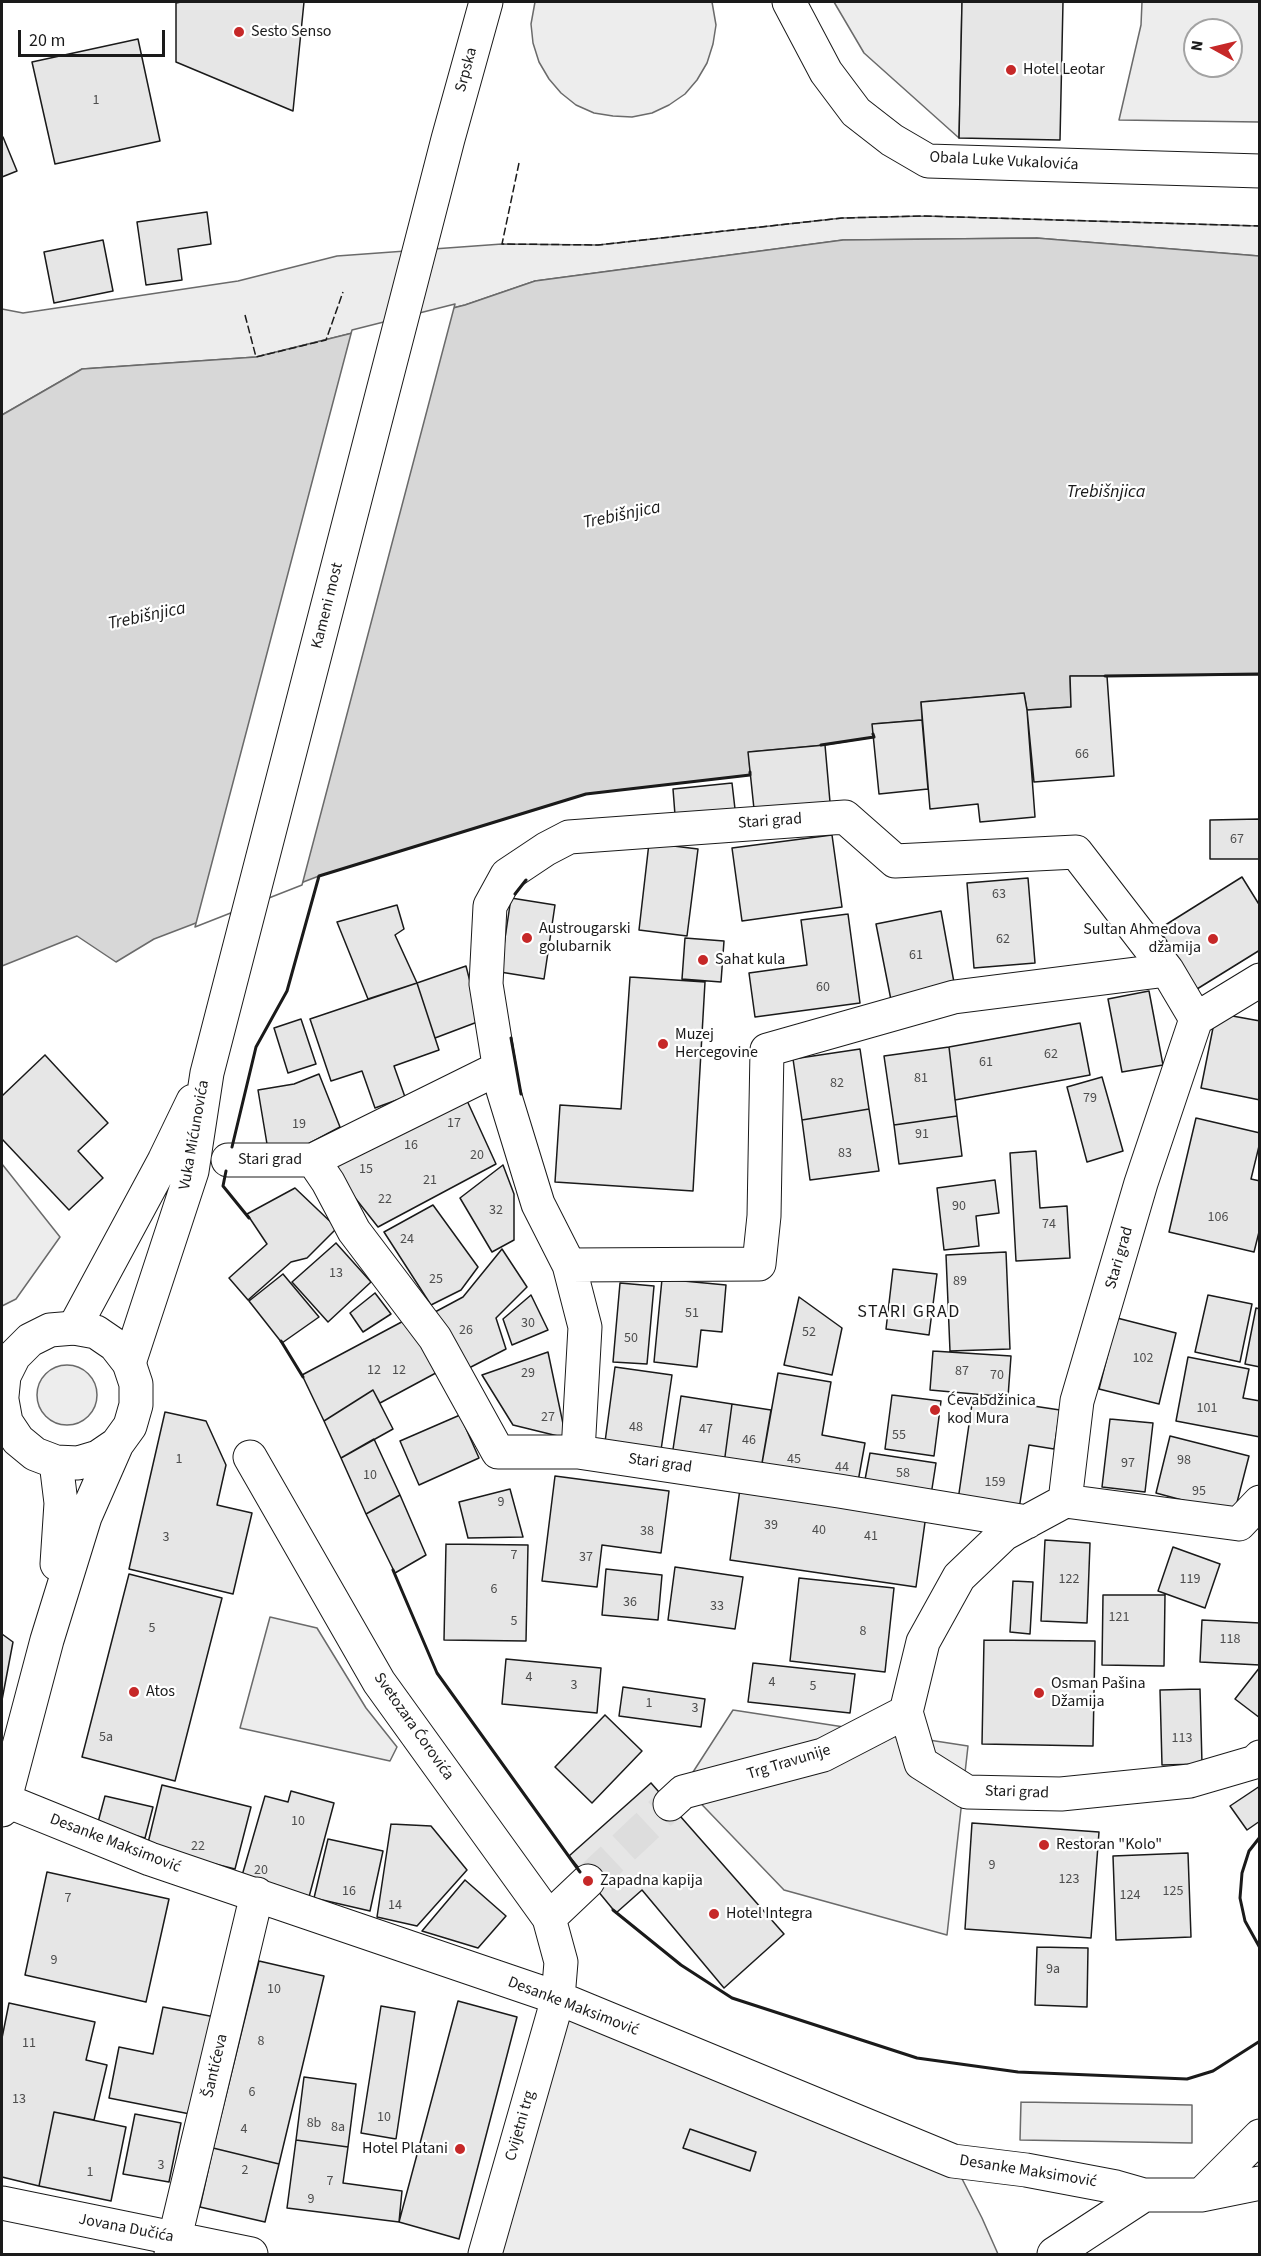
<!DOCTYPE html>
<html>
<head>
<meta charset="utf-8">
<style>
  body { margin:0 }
  #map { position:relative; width:1261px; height:2256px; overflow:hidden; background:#fff; font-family:"Source Sans 3",sans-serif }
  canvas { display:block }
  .frame { position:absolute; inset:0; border:3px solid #1a1a1a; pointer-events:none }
  .north { position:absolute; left:1183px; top:18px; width:60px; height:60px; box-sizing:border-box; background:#fff; border:2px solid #a3a3a3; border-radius:50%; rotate:278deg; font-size:16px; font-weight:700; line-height:24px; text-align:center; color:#1a1a1a }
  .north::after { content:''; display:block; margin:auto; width:21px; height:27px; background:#c62828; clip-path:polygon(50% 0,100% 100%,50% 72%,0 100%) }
  .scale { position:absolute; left:18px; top:30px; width:147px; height:27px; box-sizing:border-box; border:3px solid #1a1a1a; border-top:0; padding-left:8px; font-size:18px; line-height:21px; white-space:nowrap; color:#1a1a1a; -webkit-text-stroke:4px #fff; paint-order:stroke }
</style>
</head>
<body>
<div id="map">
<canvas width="1261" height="2256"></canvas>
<div class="frame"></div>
<div class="north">N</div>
<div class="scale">20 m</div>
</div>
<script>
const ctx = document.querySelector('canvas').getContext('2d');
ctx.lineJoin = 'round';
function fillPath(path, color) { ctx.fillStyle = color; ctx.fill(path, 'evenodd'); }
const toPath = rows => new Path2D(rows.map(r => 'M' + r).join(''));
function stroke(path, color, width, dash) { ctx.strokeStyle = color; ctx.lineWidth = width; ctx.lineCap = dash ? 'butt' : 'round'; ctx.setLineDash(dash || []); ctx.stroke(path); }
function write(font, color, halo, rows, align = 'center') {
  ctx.font = font + ' "Source Sans 3",sans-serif'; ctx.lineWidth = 4.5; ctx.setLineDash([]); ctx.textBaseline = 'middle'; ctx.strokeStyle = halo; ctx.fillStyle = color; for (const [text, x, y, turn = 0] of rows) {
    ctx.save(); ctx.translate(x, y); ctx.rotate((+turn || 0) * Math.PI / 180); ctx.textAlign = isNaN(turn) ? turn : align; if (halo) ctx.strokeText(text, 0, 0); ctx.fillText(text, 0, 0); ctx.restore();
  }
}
const built = toPath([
  [535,2,712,2,716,25,713,44,707,63,697,80,685,94,669,105,652,113,632,117,613,116,594,113,576,105,561,93,549,79,539,62,533,43,531,24,535,2],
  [834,2,962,2,959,138,864,53,834,2],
  [1142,2,1259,2,1259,122,1119,120,1141,25,1142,2],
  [1195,30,1231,30,1231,66,1195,66,1195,30],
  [924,216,1259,226,1259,256,1036,238,843,240,535,281,465,305,256,357,82,369,2,415,2,309,23,313,238,281,337,256,502,244,598,245,842,218,924,216],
  [2,1164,60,1237,16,1299,2,1306,2,1164],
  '37 1395a30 30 0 1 1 60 0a30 30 0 1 1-60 0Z',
  [270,1617,317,1628,366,1708,397,1747,390,1761,240,1728,270,1617],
  [733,1710,968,1746,947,1935,784,1890,684,1786,733,1710],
  [558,1998,953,2161,982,2218,998,2254,485,2254,558,1998],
  [1021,2102,1192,2105,1192,2143,1020,2140,1021,2102]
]);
fillPath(built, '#ededed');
stroke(built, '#6a6a6a', 1.5);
const water = toPath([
  [1036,238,1259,256,1259,675,1070,676,1071,707,1027,710,1024,693,921,702,922,720,873,724,874,737,825,745,749,752,750,775,586,794,319,876,154,939,116,962,77,936,2,966,2,415,82,369,256,357,465,305,535,281,843,240,1036,238]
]);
fillPath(water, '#d7d7d7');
stroke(water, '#6a6a6a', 1.5);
const pier = toPath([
  [455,304,302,885,195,927,352,330,455,304]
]);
fillPath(pier, '#fff');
stroke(pier, '#6a6a6a', 1.5);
const building = toPath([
  [181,2,304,2,293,111,176,62,176,3,181,2],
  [962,2,1063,2,1060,140,959,138,962,2],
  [138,39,160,141,55,164,32,62,138,39],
  [3,137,17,171,2,177,2,138,3,137],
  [207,212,211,244,178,249,182,280,146,285,137,222,207,212],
  [103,240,113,291,54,303,44,252,103,240],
  [1070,676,1107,676,1114,776,1034,782,1027,710,1071,707,1070,676],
  [1024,693,1027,710,1035,817,980,822,978,804,930,809,921,702,1024,693],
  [922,720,928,789,879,794,872,724,922,720],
  [825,745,830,802,754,809,748,752,825,745],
  [732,783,735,809,675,815,673,789,732,783],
  [1260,819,1260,859,1210,859,1210,820,1260,819],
  [832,835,842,907,742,921,732,848,832,835],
  [649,843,698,849,687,936,639,930,649,843],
  [1242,877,1260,906,1260,950,1197,989,1159,929,1242,877],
  [1028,878,1035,963,974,968,967,883,1028,878],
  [511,898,555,905,544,979,500,972,511,898],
  [397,905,404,929,395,935,417,983,368,999,337,922,397,905],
  [941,911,955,988,891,1000,876,924,941,911],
  [848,914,860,1003,755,1017,749,973,807,965,801,920,848,914],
  [685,938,724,941,721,982,682,979,685,938],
  [466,966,480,1021,435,1038,417,983,466,966],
  [630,977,705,982,693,1191,555,1182,560,1105,621,1109,630,977],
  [417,983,439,1050,394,1066,405,1097,375,1108,362,1071,331,1081,310,1019,417,983],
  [1149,991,1163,1065,1122,1072,1108,999,1149,991],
  [1216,1013,1260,1021,1260,1100,1201,1088,1216,1013],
  [301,1019,316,1064,288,1073,274,1028,301,1019],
  [1080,1023,1090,1075,955,1100,949,1047,1080,1023],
  [949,1047,957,1116,894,1125,884,1056,949,1047],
  [860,1049,869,1109,802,1120,793,1059,860,1049],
  [45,1055,108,1123,78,1151,103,1178,69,1210,2,1139,2,1096,45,1055],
  [319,1074,340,1127,306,1145,267,1144,258,1090,294,1084,319,1074],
  [1102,1077,1123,1151,1087,1162,1067,1087,1102,1077],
  [464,1094,496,1164,378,1227,330,1166,464,1094],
  [869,1109,879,1171,810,1180,802,1120,869,1109],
  [957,1116,962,1156,899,1164,894,1125,957,1116],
  [1196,1118,1260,1133,1260,1142,1251,1179,1260,1181,1260,1228,1254,1252,1169,1232,1196,1118],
  [1036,1151,1040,1208,1067,1206,1070,1258,1016,1261,1010,1153,1036,1151],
  [503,1165,514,1194,514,1240,492,1252,460,1198,503,1165],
  [995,1180,999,1213,976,1216,979,1246,944,1250,937,1188,995,1180],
  [295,1188,337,1228,307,1258,291,1262,248,1300,229,1278,267,1244,247,1214,295,1188],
  [433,1205,478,1267,461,1290,431,1305,384,1232,433,1205],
  [336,1243,371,1282,328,1322,292,1282,336,1243],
  [502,1249,527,1287,496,1318,506,1349,469,1368,435,1312,463,1297,502,1249],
  [1006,1252,1010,1349,950,1351,946,1255,1006,1252],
  [893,1269,937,1274,929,1335,886,1329,893,1269],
  [283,1274,319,1317,282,1343,249,1301,283,1274],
  [662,1279,726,1285,722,1332,701,1330,697,1367,654,1362,662,1279],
  [620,1283,654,1286,647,1364,613,1362,620,1283],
  [375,1293,391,1314,363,1332,350,1313,375,1293],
  [531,1295,548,1330,512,1345,503,1319,531,1295],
  [1208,1295,1252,1304,1240,1362,1195,1352,1208,1295],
  [799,1297,842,1328,832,1375,784,1365,799,1297],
  [1256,1308,1260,1309,1260,1367,1245,1364,1256,1308],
  [411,1317,447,1367,380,1403,373,1390,324,1421,302,1375,411,1317],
  [1117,1318,1176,1333,1159,1404,1099,1389,1117,1318],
  [933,1351,1011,1356,1008,1397,930,1390,933,1351],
  [548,1352,566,1438,513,1425,482,1375,548,1352],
  [1188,1357,1249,1369,1243,1398,1260,1401,1260,1437,1176,1421,1188,1357],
  [615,1367,672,1375,661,1450,605,1442,615,1367],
  [778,1373,831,1382,822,1435,865,1443,857,1487,761,1469,778,1373],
  [373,1390,393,1429,341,1458,324,1421,373,1390],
  [892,1395,941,1401,934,1456,885,1449,892,1395],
  [681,1396,732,1404,724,1464,672,1456,681,1396],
  [973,1397,1060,1410,1054,1449,1029,1445,1019,1509,958,1500,973,1397],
  [732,1404,771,1410,761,1469,724,1464,732,1404],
  [165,1412,206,1421,226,1465,217,1505,252,1513,233,1594,129,1569,165,1412],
  [460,1415,479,1458,419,1485,400,1441,460,1415],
  [1110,1419,1153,1423,1145,1492,1102,1487,1110,1419],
  [1170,1436,1249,1456,1234,1514,1156,1493,1170,1436],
  [374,1439,400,1495,366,1514,341,1458,374,1439],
  [870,1453,936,1463,931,1495,864,1485,870,1453],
  [555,1476,669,1491,661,1553,602,1545,597,1587,542,1581,555,1476],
  [510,1489,523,1537,468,1538,459,1502,510,1489],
  [740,1489,926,1515,916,1587,730,1560,740,1489],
  [400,1495,426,1555,395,1573,366,1514,400,1495],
  [1045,1540,1090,1543,1087,1623,1041,1621,1045,1540],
  [446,1544,528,1545,526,1641,444,1640,446,1544],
  [1173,1547,1220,1564,1205,1608,1158,1591,1173,1547],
  [675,1567,743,1577,735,1629,668,1620,675,1567],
  [606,1569,662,1575,658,1620,602,1615,606,1569],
  [129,1574,222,1598,175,1781,82,1757,129,1574],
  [799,1578,894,1588,885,1672,790,1661,799,1578],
  [1013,1581,1033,1582,1030,1634,1010,1632,1013,1581],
  [1103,1595,1165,1595,1164,1666,1102,1665,1103,1595],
  [1202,1620,1260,1623,1260,1665,1200,1662,1202,1620],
  [2,1634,13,1642,2,1700,2,1634],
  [984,1640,1095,1641,1093,1746,982,1744,984,1640],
  [506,1659,601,1668,597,1713,502,1704,506,1659],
  [753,1663,855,1674,850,1713,748,1702,753,1663],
  [1260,1667,1260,1718,1235,1699,1260,1667],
  [623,1687,705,1699,701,1727,619,1716,623,1687],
  [1200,1689,1202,1764,1162,1765,1160,1690,1200,1689],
  [605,1715,642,1751,592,1803,555,1767,605,1715],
  [651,1783,784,1934,724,1988,642,1890,616,1913,569,1856,651,1783],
  [162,1785,251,1807,235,1869,147,1847,162,1785],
  [1260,1786,1260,1821,1247,1830,1230,1806,1260,1786],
  [291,1791,334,1803,309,1897,241,1879,265,1796,288,1802,291,1791],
  [105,1796,153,1807,145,1838,97,1826,105,1796],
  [972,1823,1099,1832,1091,1938,965,1929,972,1823],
  [391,1824,431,1826,467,1870,417,1926,377,1917,391,1824],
  [328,1839,383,1851,370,1911,314,1898,328,1839],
  [1188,1853,1191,1937,1116,1940,1113,1856,1188,1853],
  [47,1872,169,1899,146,2002,25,1975,47,1872],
  [465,1880,506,1916,478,1948,422,1931,465,1880],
  [1037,1947,1088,1948,1087,2007,1035,2005,1037,1947],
  [259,1961,324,1976,279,2164,213,2148,259,1961],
  [458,2001,517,2017,459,2239,399,2222,458,2001],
  [9,2003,95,2022,86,2060,107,2065,94,2120,54,2112,39,2186,2,2177,2,2038,9,2003],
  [381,2006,415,2012,396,2139,361,2133,381,2006],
  [163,2007,215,2017,195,2115,109,2098,119,2047,153,2054,163,2007],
  [304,2077,356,2084,348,2147,296,2140,304,2077],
  [54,2112,126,2127,111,2201,39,2186,54,2112],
  [135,2114,181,2123,169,2182,123,2174,135,2114],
  [690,2129,756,2152,750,2171,683,2148,690,2129],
  [296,2140,348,2147,343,2183,402,2191,399,2222,287,2208,296,2140],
  [213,2148,279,2164,265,2222,200,2207,213,2148]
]);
fillPath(building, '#e6e6e6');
stroke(building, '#1a1a1a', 1.5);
stroke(toPath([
  [588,1881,670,1804]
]), '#ddd', 33, [33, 16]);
const street = toPath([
  [789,2,826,72,856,112,892,140,928,161,1260,171],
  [228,1160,313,1160,328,1182,354,1231,435,1338,498,1452,578,1452],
  [313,1160,499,1068],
  [569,1265,759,1264,764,1216,767,1050,954,997,1167,970,1196,1019],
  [250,1457,379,1682,549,1918,561,1962,558,1998,485,2254],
  [1065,1501,1077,1401,1141,1183,1196,1019,1260,980],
  [1260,1502,1239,1524,1065,1501,1004,1534,959,1577,923,1642,906,1712,921,1763,967,1792,1061,1794,1190,1781,1255,1762,1260,1757],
  [1027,1522,839,1491,578,1452,585,1327,569,1265,538,1204,503,1090,486,984,490,906,507,875,546,849,569,837,845,817,895,861,1076,852,1167,970],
  [2,1799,150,1859,558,1998,953,2161,1026,2170,1116,2187,1144,2195,1201,2195,1260,2183],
  [670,1804,683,1792,823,1755,906,1712],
  [549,1918,588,1881],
  [1201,2195,1260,2136],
  [2,2203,251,2254],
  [171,2254,257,1894],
  [1054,2254,1144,2195]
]);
const secondary = toPath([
  [74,1328,164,1161,193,1101],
  [129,1363,192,1171,207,1073,448,139,486,2]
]);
const primary = toPath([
  [2,1396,4,1376,14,1356,30,1340,50,1330,74,1328,96,1332,115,1345,129,1363,136,1384,136,1405,130,1426,117,1444,98,1457,78,1463,56,1462,35,1454,18,1440,6,1422,2,1400],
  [56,1462,61,1503,57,1564],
  [2,1810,47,1640,85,1517,117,1444]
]);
stroke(street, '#1a1a1a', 35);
stroke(secondary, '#1a1a1a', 35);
stroke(primary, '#1a1a1a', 35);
stroke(street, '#fff', 33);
stroke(secondary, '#fff', 33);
stroke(primary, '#fff', 33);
stroke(toPath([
  [519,163,502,244,598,245,842,218,924,216,1260,226],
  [245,315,256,357,326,340,343,292]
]), '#1a1a1a', 1.5, [8, 3]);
stroke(toPath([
  [1105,676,1260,674],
  [821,745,874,737,873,734],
  [515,894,526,880],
  [511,1038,521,1094],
  [232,1147,256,1047,287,991,319,876,586,794,750,775,750,772],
  [226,1171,223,1186,249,1218],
  [281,1341,303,1377],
  [393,1570,437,1673,580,1872],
  [1260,1837,1249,1851,1242,1873,1240,1898,1245,1921,1260,1948],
  [613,1910,681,1965,732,1998,917,2058,1018,2072,1187,2079,1213,2071,1260,2041]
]), '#1a1a1a', 3);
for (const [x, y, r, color] of [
  [239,32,6,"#c62828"],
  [1011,70,6,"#c62828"],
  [527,938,6,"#c62828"],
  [1213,939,6,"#c62828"],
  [703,960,6,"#c62828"],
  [663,1044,6,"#c62828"],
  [935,1410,6,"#c62828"],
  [134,1692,6,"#c62828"],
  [1039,1693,6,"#c62828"],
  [1044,1845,6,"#c62828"],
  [588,1881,6,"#c62828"],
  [714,1914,6,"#c62828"],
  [460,2149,6,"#c62828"]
]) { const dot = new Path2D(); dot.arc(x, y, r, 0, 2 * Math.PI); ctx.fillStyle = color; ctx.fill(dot); stroke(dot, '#fff', 2); }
write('14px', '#4d4d4d', null, [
  ["1",96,101],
  ["66",1082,755],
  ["67",1237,840],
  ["63",999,895],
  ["62",1003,940],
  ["61",916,956],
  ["60",823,988],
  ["62",1051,1055],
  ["61",986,1063],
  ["81",921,1079],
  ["82",837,1084],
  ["79",1090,1099],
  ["17",454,1124],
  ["19",299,1125],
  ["91",922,1135],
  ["16",411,1146],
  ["83",845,1154],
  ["20",477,1156],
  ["15",366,1170],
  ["21",430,1181],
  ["22",385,1200],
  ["90",959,1207],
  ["32",496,1211],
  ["106",1218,1218],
  ["74",1049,1225],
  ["24",407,1240],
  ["13",336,1274],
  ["25",436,1280],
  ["89",960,1282],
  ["51",692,1314],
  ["30",528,1324],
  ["26",466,1331],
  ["52",809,1333],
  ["50",631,1339],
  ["102",1143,1359],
  ["12",374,1371],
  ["12",399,1371],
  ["87",962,1372],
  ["29",528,1374],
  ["70",997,1376],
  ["101",1207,1409],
  ["27",548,1418],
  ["48",636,1428],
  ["47",706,1430],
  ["55",899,1436],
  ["46",749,1441],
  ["1",179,1460],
  ["45",794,1460],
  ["98",1184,1461],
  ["97",1128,1464],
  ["44",842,1468],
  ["58",903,1474],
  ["10",370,1476],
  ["159",995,1483],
  ["95",1199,1492],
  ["9",501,1503],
  ["39",771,1526],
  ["40",819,1531],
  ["38",647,1532],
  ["41",871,1537],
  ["3",166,1538],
  ["7",514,1556],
  ["37",586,1558],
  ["122",1069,1580],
  ["119",1190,1580],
  ["6",494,1590],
  ["36",630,1603],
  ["33",717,1607],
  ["121",1119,1618],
  ["5",514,1622],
  ["5",152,1629],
  ["8",863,1632],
  ["118",1230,1640],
  ["4",529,1678],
  ["4",772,1683],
  ["3",574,1686],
  ["5",813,1687],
  ["1",649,1704],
  ["3",695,1709],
  ["5a",106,1738],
  ["113",1182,1739],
  ["10",298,1822],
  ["22",198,1847],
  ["9",992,1866],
  ["20",261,1871],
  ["123",1069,1880],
  ["16",349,1892],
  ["125",1173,1892],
  ["124",1130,1896],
  ["7",68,1899],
  ["14",395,1906],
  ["9",54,1961],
  ["9a",1053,1970],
  ["10",274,1990],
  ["8",261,2042],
  ["11",29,2044],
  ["6",252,2093],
  ["13",19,2100],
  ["10",384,2118],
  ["8b",314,2124],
  ["8a",338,2128],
  ["4",244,2130],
  ["3",161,2166],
  ["2",245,2171],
  ["1",90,2173],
  ["7",330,2182],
  ["9",311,2200]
]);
write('16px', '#1a1a1a', '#fff', [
  ["Sesto Senso",251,32],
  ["Hotel Leotar",1023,70],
  ["Austrougarski",539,929],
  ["golubarnik",539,947],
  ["Sultan Ahmedova",1201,930,"right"],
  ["džamija",1201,948,"right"],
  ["Sahat kula",715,960],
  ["Muzej",675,1035],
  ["Hercegovine",675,1053],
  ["Ćevabdžinica",947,1401],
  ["kod Mura",947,1419],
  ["Osman Pašina",1051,1684],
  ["Džamija",1051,1702],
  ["Atos",146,1692],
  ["Restoran \"Kolo\"",1056,1845],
  ["Zapadna kapija",600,1881],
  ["Hotel Integra",726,1914],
  ["Hotel Platani",448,2149,"right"]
], 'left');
write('16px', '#1a1a1a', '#fff', [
  ["Srpska",467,70,-75],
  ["Obala Luke Vukalovića",1004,162,3],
  ["Kameni most",328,606,-76],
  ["Stari grad",770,822,-4],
  ["Vuka Mićunovića",195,1135,-80],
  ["Stari grad",270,1160],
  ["Stari grad",1120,1258,-74],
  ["Stari grad",660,1464,8],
  ["Svetozara Ćorovića",413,1727,55],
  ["Trg Travunije",789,1763,-17],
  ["Stari grad",1017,1793,2],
  ["Desanke Maksimović",115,1844,21],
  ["Desanke Maksimović",573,2007,21],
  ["Šantićeva",216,2066,-77],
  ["Cvijetni trg",521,2126,-74],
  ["Desanke Maksimović",1028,2172,9],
  ["Jovana Dučića",126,2229,11]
]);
write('italic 18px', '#1a1a1a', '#fff', [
  ["Trebišnjica",1106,493],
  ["Trebišnjica",622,516,-12],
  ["Trebišnjica",147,617,-12]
]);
ctx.letterSpacing = '1.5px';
write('18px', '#1a1a1a', '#fff', [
  ["STARI GRAD",909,1313]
]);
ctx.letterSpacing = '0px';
</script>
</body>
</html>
